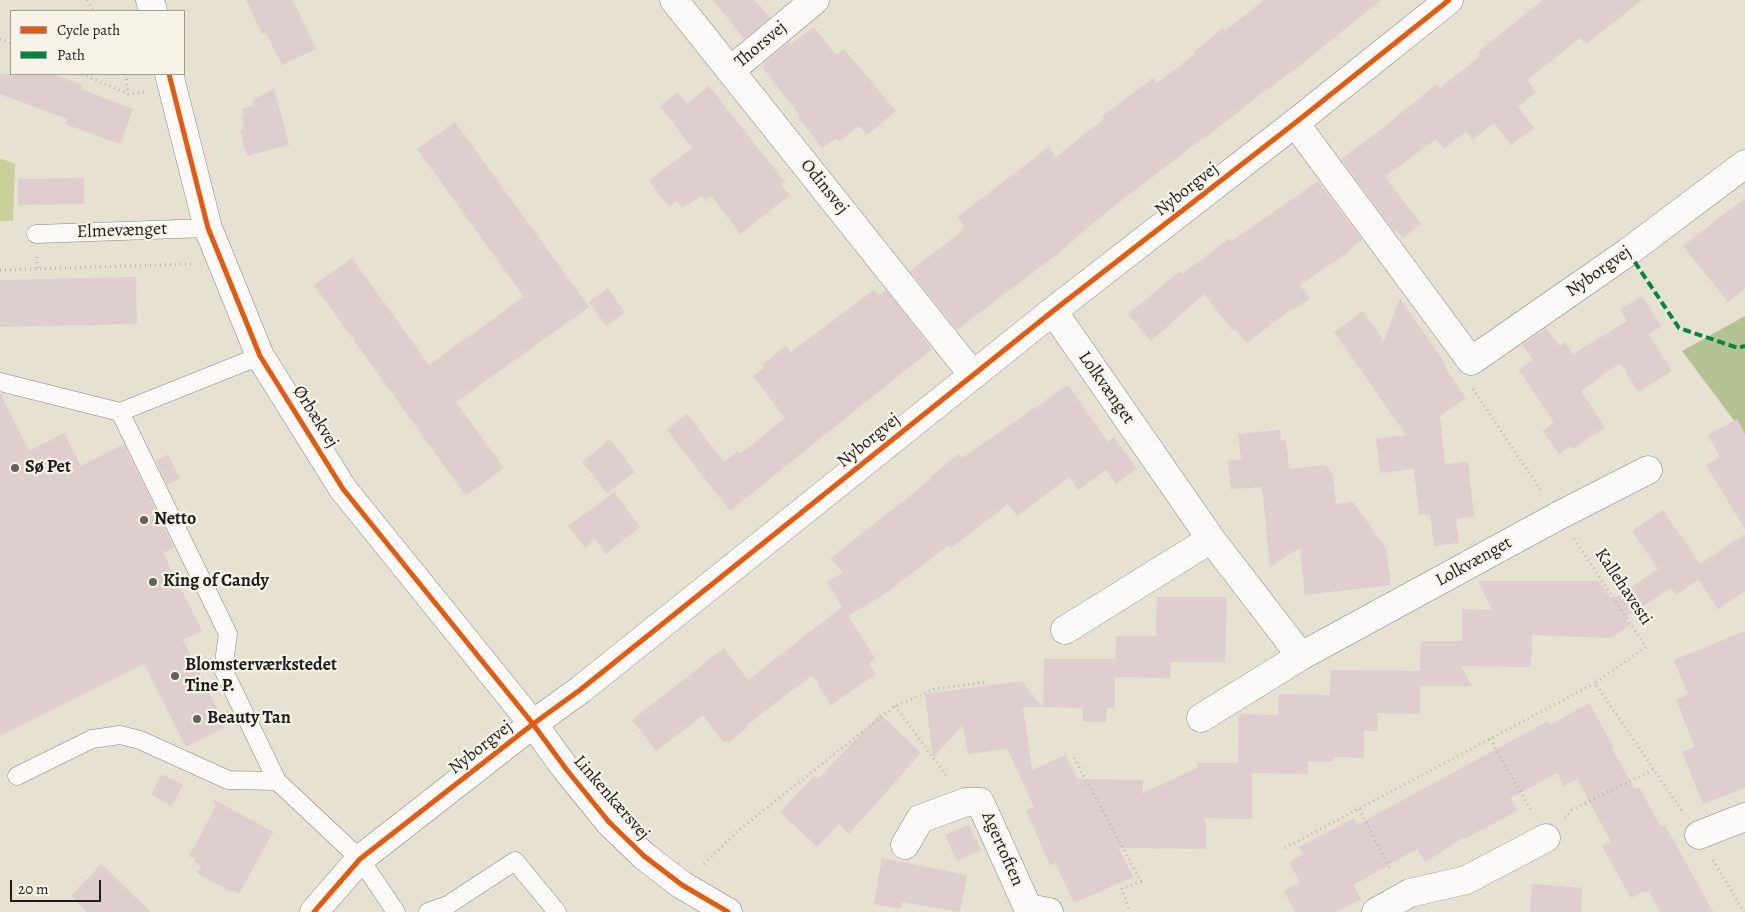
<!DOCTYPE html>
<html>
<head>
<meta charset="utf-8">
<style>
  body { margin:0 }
  #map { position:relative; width:1745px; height:912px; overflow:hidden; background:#e7e1d1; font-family:Alegreya,serif }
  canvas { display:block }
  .legend { position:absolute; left:10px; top:10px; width:175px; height:65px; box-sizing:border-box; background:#f7f3e8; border:1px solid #9f9d96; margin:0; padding:6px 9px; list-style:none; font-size:15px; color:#1c1c1c }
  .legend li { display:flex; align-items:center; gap:10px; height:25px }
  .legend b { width:25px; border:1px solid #9f9d96 }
  .scale { position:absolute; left:10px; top:880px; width:91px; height:22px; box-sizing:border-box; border:2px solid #1c1c1c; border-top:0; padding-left:6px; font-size:15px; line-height:18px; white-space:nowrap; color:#1c1c1c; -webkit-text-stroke:4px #f7f3e8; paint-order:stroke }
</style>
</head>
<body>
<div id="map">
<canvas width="1745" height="912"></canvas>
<ul class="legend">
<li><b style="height:6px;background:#e8590c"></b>Cycle path</li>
<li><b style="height:6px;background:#00873e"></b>Path</li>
</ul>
<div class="scale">20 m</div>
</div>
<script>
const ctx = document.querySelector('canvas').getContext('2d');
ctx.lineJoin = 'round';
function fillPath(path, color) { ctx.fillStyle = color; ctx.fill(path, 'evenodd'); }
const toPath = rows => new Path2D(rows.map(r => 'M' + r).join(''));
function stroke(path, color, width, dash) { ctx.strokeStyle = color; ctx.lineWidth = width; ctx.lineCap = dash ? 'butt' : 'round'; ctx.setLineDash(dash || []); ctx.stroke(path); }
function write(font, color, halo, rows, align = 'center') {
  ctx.font = font + ' Alegreya,serif'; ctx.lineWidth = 4.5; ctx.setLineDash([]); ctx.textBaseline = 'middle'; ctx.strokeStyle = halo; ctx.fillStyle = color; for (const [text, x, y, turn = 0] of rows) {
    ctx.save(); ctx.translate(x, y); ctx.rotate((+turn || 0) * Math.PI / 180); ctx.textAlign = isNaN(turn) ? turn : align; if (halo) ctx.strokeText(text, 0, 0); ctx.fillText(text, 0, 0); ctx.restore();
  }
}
fillPath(toPath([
  [0,158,15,164,13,221,0,221]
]), '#c8d197');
fillPath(toPath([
  [1745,316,1745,438,1733,419,1682,351]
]), '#b4c391');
fillPath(toPath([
  [246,0,293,0,316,49,282,65,266,33,262,34],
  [713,0,755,0,770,18,744,39],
  [1264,0,1381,0,1298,67,1257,97,1205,138,1204,137,1099,218,1055,256,957,330,910,271,961,232,960,230,964,226,957,217,1049,147,1056,157,1104,119,1102,116,1153,78,1157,83,1195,54,1194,52,1223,28,1225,31],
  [1543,0,1642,0,1586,44,1580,38,1527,80,1536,92,1518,107,1534,128,1511,145,1494,123,1472,140,1466,132,1444,149,1436,139,1385,177,1421,224,1403,238,1396,230,1394,231,1390,226,1341,159,1382,129,1436,84,1440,88,1480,56,1478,52],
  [814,27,836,55,844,49,896,111,867,135,859,126,839,141,836,138,822,148,798,117,800,116,762,67,765,64,764,63,789,42,791,44],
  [0,74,52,74,83,85,81,89,133,109,120,144,65,124,67,119,0,94],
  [709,86,785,182,781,185,790,195,740,234,712,196,705,201,702,196,682,208,676,201,669,207,649,181,692,148,660,106,678,92,687,104],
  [274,88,289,145,247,156,240,130,244,128,241,115,244,115,242,109,253,106,252,101],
  [455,122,589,307,456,402,504,468,466,496,314,285,352,258,429,365,524,297,417,149],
  [84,178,84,204,18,205,18,179],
  [1318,181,1362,240,1350,249,1351,250,1300,285,1310,299,1291,311,1290,310,1247,343,1235,329,1233,331,1204,294,1151,341,1128,314,1180,271,1182,274,1230,238,1232,241],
  [1745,198,1745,289,1728,302,1683,246],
  [136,277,137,324,0,327,0,280],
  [608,288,625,312,606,326,589,302],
  [874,290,879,295,886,290,932,349,730,511,667,430,687,414,724,462,738,451,740,454,785,418,753,376,764,368,762,365,786,346,791,352],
  [1642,296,1661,326,1648,334,1672,371,1638,392,1620,363,1581,391,1605,427,1573,449,1571,446,1559,454,1543,431,1554,422,1519,370,1533,360,1522,345,1546,328,1560,346,1565,342,1573,354,1627,321,1620,310],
  [1400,298,1446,365,1444,366,1466,398,1440,416,1445,464,1468,462,1474,517,1456,519,1459,543,1434,546,1430,514,1419,515,1414,469,1380,473,1376,439,1406,435,1334,332,1363,311,1384,341],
  [1068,385,1108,442,1114,437,1137,469,1116,484,1106,470,1078,490,1069,477,1017,516,1008,504,951,548,949,545,889,591,848,616,875,658,869,664,876,674,831,705,812,675,747,725,748,727,728,743,727,740,724,743,703,715,656,751,632,720,724,648,748,680,842,607,827,582,843,573,831,558,931,479,929,478,959,454,962,458],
  [0,393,29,451,64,433,81,466,124,444,174,548,163,553,202,631,183,640,226,727,186,747,144,664,0,736],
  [1737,419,1745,434,1745,529,1706,465,1720,457,1708,435],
  [1280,430,1281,440,1286,440,1289,469,1326,465,1333,474,1336,504,1353,502,1386,548,1391,585,1305,595,1300,548,1270,567,1262,487,1231,489,1228,461,1241,460,1238,434],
  [610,439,635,472,607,493,582,462],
  [168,455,180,478,167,485,156,461],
  [614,492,640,527,606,554,595,539,585,548,568,526],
  [1663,510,1700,564,1745,534,1745,591,1718,609,1698,580,1676,595,1671,588,1625,618,1630,625,1611,638,1532,635,1531,667,1461,666,1472,686,1420,686,1420,714,1377,713,1378,731,1364,731,1364,758,1333,757,1333,762,1308,761,1308,774,1252,773,1252,819,1204,818,1206,823,1206,849,1119,848,1133,877,1074,903,1055,863,1050,865,1026,810,1034,807,1007,749,968,754,963,725,933,758,925,694,1022,681,1042,707,1023,707,1032,770,1066,755,1077,779,1143,780,1143,793,1197,768,1197,763,1238,763,1239,714,1278,715,1279,694,1330,695,1331,670,1420,671,1421,641,1462,641,1462,609,1492,610,1478,581,1598,581,1612,600,1658,569,1632,531],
  [1157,597,1227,597,1225,662,1171,662,1170,678,1115,677,1116,636,1156,636],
  [1745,631,1745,788,1703,804,1682,752,1695,747,1676,700,1688,694,1674,660],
  [1044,659,1115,659,1115,708,1107,708,1106,722,1083,722,1083,708,1043,707],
  [1589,703,1614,748,1612,749,1635,789,1639,787,1661,827,1665,825,1713,912,1660,912,1649,891,1645,893,1644,891,1631,898,1602,846,1611,842,1577,779,1564,786,1557,773,1511,798,1517,811,1465,839,1464,837,1425,862,1417,849,1353,885,1361,899,1336,912,1295,912,1284,891,1300,882,1289,862,1303,854,1299,847,1354,818,1357,825,1548,721,1550,725],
  [880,714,921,753,849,834,839,824,817,847,780,812,814,776,818,779],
  [162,774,183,785,172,806,151,794],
  [213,799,273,832,239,894,232,890,231,892,197,873,201,866,194,862,195,859,189,856,216,806],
  [969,825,981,850,957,861,945,835],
  [882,858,967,875,960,912,902,902,901,909,874,904],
  [101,864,151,912,87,912,71,896],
  [1532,884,1582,888,1581,912,1530,912]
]), '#dfcece');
const service = toPath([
  [36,234,208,228],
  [0,382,120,412,260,356],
  [120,412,228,634,223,669,277,781,360,859,396,912],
  [17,776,92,739,120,735,140,740,228,780,277,781],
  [428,912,448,905,515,861,557,912]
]);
const minor = toPath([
  [674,0,973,375],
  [731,70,815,0],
  [1295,123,1471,361,1628,252,1745,164],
  [1053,311,1211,539,1301,656,1558,516,1648,470],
  [1065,630,1211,539],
  [1201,718,1301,656],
  [1699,835,1745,817],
  [905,845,920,819,966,802,980,802,1028,908,1049,912],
  [1376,912,1410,893,1466,880,1546,838]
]);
const tertiary = toPath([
  [150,0,153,11],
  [169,74,208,228,260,356,343,489,533,724,566,769,609,822,644,856,682,885,728,912],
  [314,912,360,859,533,724,580,690,1053,311,1295,123,1449,0]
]);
stroke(service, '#88857d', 19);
stroke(minor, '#88857d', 29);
stroke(tertiary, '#88857d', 29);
stroke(toPath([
  [87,0,94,11],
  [0,39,11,43],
  [82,74,128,94,144,92],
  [126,74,128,94],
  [37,257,38,269],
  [0,270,192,264],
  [1473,389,1542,492],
  [1574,539,1646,647,1595,683,1683,812],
  [895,706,948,778],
  [1490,739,1532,812],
  [1074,758,1141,881,1122,889,1130,912],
  [1359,809,1391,871],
  [1565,818,1572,810,1654,769],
  [1285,848,1595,683],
  [1713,860,1744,912],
  [704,864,739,830,895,706,935,689,986,682]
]), '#b8b7b5', 3, [1, 4]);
stroke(service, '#fbfaf8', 18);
stroke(minor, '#fbfaf8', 28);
stroke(tertiary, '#fbfaf8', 28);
stroke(toPath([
  [1628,252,1679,328,1738,348,1745,346]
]), '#00873e', 4, [8, 4]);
stroke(toPath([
  [169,74,208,228,260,356,343,489,533,724,566,769,609,822,644,856,682,885,728,912],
  [314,912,360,859,533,724,580,690,1053,311,1295,123,1449,0]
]), '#e8590c', 5);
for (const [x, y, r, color] of [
  [15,468,5,"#63615b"],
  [144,520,5,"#63615b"],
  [153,582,5,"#63615b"],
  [175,676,5,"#63615b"],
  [197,719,5,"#63615b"]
]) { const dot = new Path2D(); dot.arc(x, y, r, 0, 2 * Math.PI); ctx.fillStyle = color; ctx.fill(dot); stroke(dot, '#f7f3e8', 2); }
write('18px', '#1c1c1c', '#f7f3e8', [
  ["Thorsvej",761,45,-40],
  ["Odinsvej",824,187,51],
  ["Nyborgvej",1187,190,-38],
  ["Elmevænget",122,231,-2],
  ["Nyborgvej",1599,272,-35],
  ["Lolkvænget",1106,388,55],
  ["Ørbækvej",315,417,58],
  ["Nyborgvej",869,441,-39],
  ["Lolkvænget",1474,562,-29],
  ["Kallehavesti",1623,587,56],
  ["Nyborgvej",481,748,-38],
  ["Linkenkærsvej",611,798,49],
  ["Agertoften",1002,849,66]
]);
write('bold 18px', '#1c1c1c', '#f7f3e8', [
  ["Sø Pet",25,468],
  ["Netto",154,520],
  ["King of Candy",163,582],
  ["Blomsterværkstedet",185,666],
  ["Tine P.",185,687],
  ["Beauty Tan",207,719]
], 'left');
</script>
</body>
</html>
